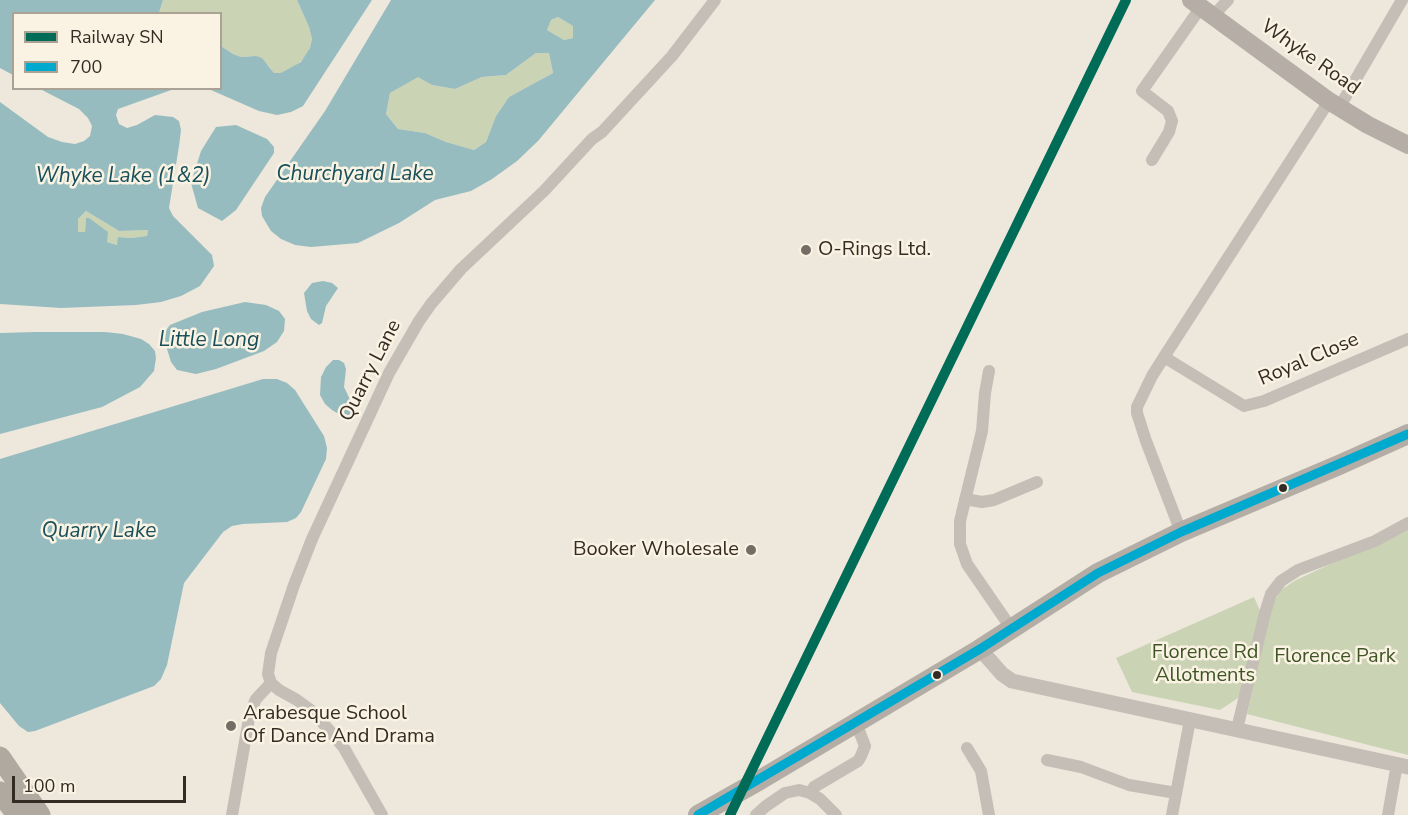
<!DOCTYPE html>
<html>
<head>
<meta charset="utf-8">
<style>
  body { margin:0 }
  #map { position:relative; width:1408px; height:815px; overflow:hidden; background:#ede7dc; font-family:"Nunito Sans",sans-serif }
  canvas { display:block }
  .legend { position:absolute; left:12px; top:12px; width:210px; height:78px; box-sizing:border-box; background:#faf2e2; border:2px solid #aba296; margin:0; padding:8px 10px; list-style:none; font-size:18px; color:#352b25 }
  .legend li { display:flex; align-items:center; gap:12px; height:30px }
  .legend b { width:30px; border:2px solid #aba296 }
  .scale { position:absolute; left:12px; top:776px; width:174px; height:27px; box-sizing:border-box; border:3px solid #352b25; border-top:0; padding-left:8px; font-size:18px; line-height:21px; white-space:nowrap; color:#352b25; -webkit-text-stroke:4px #faf2e2; paint-order:stroke }
</style>
</head>
<body>
<div id="map">
<canvas width="1408" height="815"></canvas>
<ul class="legend">
<li><b style="height:8px;background:#006b56"></b>Railway SN</li>
<li><b style="height:8px;background:#00a9ce"></b>700</li>
</ul>
<div class="scale">100 m</div>
</div>
<script>
const ctx = document.querySelector('canvas').getContext('2d');
ctx.lineJoin = 'round';
function fillPath(path, color) { ctx.fillStyle = color; ctx.fill(path, 'evenodd'); }
const toPath = rows => new Path2D(rows.map(r => 'M' + r).join(''));
function stroke(path, color, width, dash) { ctx.strokeStyle = color; ctx.lineWidth = width; ctx.lineCap = dash ? 'butt' : 'round'; ctx.setLineDash(dash || []); ctx.stroke(path); }
function write(font, color, halo, rows, align = 'center') {
  ctx.font = font + ' "Nunito Sans",sans-serif'; ctx.lineWidth = 5; ctx.setLineDash([]); ctx.textBaseline = 'middle'; ctx.strokeStyle = halo; ctx.fillStyle = color; for (const [text, x, y, turn = 0] of rows) {
    ctx.save(); ctx.translate(x, y); ctx.rotate((+turn || 0) * Math.PI / 180); ctx.textAlign = isNaN(turn) ? turn : align; if (halo) ctx.strokeText(text, 0, 0); ctx.fillText(text, 0, 0); ctx.restore();
  }
}
fillPath(toPath([
  [163,0,297,0,309,27,312,39,310,48,307,56,293,68,281,74,274,73,268,65,256,56,241,57,233,54,221,46,220,14,159,14],
  [558,17,573,26,573,38,564,40,547,30,551,20],
  [536,53,549,53,553,73,509,97,496,116,486,142,474,150,446,142,425,133,398,129,386,114,390,93,418,76,432,85,455,89,482,77,506,75],
  [86,211,119,231,148,230,147,236,131,238,119,237,118,245,107,242,86,219,85,232,77,232,78,219],
  [1408,525,1408,755,1247,714,1272,605,1281,590,1296,580,1387,538],
  [1254,597,1261,613,1241,696,1220,710,1132,692,1116,658]
]), '#cbd3b5');
fillPath(toPath([
  [0,0,163,0,159,13,14,14,13,75,0,68],
  [297,0,372,0,303,106,291,112,277,115,259,111,211,90,204,89,220,88,221,46,233,54,241,57,256,56,262,58,274,73,281,73,301,62,310,48,312,39,309,27],
  [391,0,655,0,538,141,517,161,492,179,471,191,435,200,399,223,358,243,311,247,295,245,281,239,271,231,262,216,261,208,265,197,325,111],
  [558,17,573,26,573,38,564,40,547,30,551,20],
  [536,53,549,53,553,73,509,97,496,116,486,142,474,150,446,142,425,133,398,129,386,114,390,93,418,77,432,85,455,89,482,77,506,75],
  [40,89,174,89,118,109,116,115,119,124,127,128,137,125,155,115,173,117,179,121,181,130,179,146,169,208,173,216,212,255,214,266,200,286,181,296,161,302,136,305,61,308,0,304,0,102,48,137,62,142,75,144,84,141,90,136,92,126,88,118,79,109],
  [86,211,119,231,148,230,147,236,131,238,118,237,117,245,107,242,108,232,89,218,86,218,85,232,78,232,78,219],
  [236,125,267,139,274,147,274,153,236,210,222,221,198,208,191,183,201,151,216,127],
  [323,281,332,283,338,288,326,306,322,323,319,325,311,319,307,311,304,293,312,283],
  [245,302,266,305,279,311,285,319,284,331,277,342,264,351,216,369,196,374,177,370,171,362,167,349,164,333,170,325,202,312],
  [35,332,105,332,123,334,141,339,149,344,155,351,156,358,154,371,140,387,102,407,0,434,0,333],
  [333,360,339,360,344,363,346,369,344,387,354,408,352,413,348,416,344,417,332,410,325,404,320,395,321,377,326,367],
  [263,379,277,379,287,383,295,390,324,436,327,448,326,459,301,512,296,518,287,522,243,524,232,526,223,532,184,583,167,665,161,679,154,686,35,731,28,732,19,726,0,703,0,459]
]), '#97bcbf');
stroke(toPath([
  [1213,16,1228,0],
  [1339,108,1402,0],
  [1152,160,1169,132,1172,121,1168,111,1142,91,1201,7],
  [1164,357,1244,406,1264,401,1408,339],
  [989,371,985,393,982,431,960,521,960,544,967,564,1011,628],
  [965,499,982,502,994,500,1037,482],
  [1181,532,1146,441,1137,413,1137,407,1152,376,1164,357,1329,101],
  [1237,729,1265,613,1271,594,1281,581,1298,570,1375,541,1408,523],
  [967,748,981,771,989,815],
  [1047,760,1081,767,1129,785,1176,793],
  [232,815,250,713,256,699,271,683],
  [382,815,344,748,329,730,312,711,297,700,279,690,271,683,268,674,271,653,294,585,312,539,389,373,419,321,431,304,461,269,544,191,592,139,602,132,672,56,715,0],
  [756,815,766,806,785,793,799,790,810,793],
  [836,815,820,799,810,793,814,787,858,761,861,756,865,746,856,723],
  [1172,815,1190,720],
  [1388,815,1397,764]
]), '#c5beb6', 12);
stroke(toPath([
  [980,649,1002,674,1012,681,1408,767]
]), '#c5beb6', 15);
stroke(toPath([
  [1191,0,1329,101,1368,125,1408,145]
]), '#b6aea6', 18);
stroke(toPath([
  [698,815,760,780,980,649,1098,573,1181,532,1339,465,1408,434]
]), '#b4ada5', 20);
stroke(toPath([
  [0,757,40,815],
  [0,792,17,815]
]), '#b0a9a0', 21);
stroke(toPath([
  [698,815,980,649,1098,573,1181,532,1408,434]
]), '#00a9ce', 9);
stroke(toPath([
  [730,815,1126,0]
]), '#006b56', 10);
for (const [x, y, r, color] of [
  [806,250,6,"#756d65"],
  [1283,488,5,"#352b25"],
  [751,550,6,"#756d65"],
  [937,675,5,"#352b25"],
  [231,726,6,"#756d65"]
]) { const dot = new Path2D(); dot.arc(x, y, r, 0, 2 * Math.PI); ctx.fillStyle = color; ctx.fill(dot); stroke(dot, '#faf2e2', 2); }
write('20px', '#352b25', '#faf2e2', [
  ["Whyke Road",1310,58,35],
  ["Royal Close",1309,360,-23],
  ["Quarry Lane",371,371,-63]
]);
write('20px', '#352b25', '#faf2e2', [
  ["O-Rings Ltd.",818,250],
  ["Booker Wholesale",739,550,"right"],
  ["Arabesque School",243,714],
  ["Of Dance And Drama",243,737]
], 'left');
write('20px', '#3f5526', '#faf2e2', [
  ["Florence Rd",1205,653],
  ["Allotments",1205,676],
  ["Florence Park",1335,657]
]);
write('italic 21px', '#174f5a', '#faf2e2', [
  ["Churchyard Lake",355,175],
  ["Whyke Lake (1&2)",123,177],
  ["Little Long",209,341],
  ["Quarry Lake",99,532]
]);
</script>
</body>
</html>
